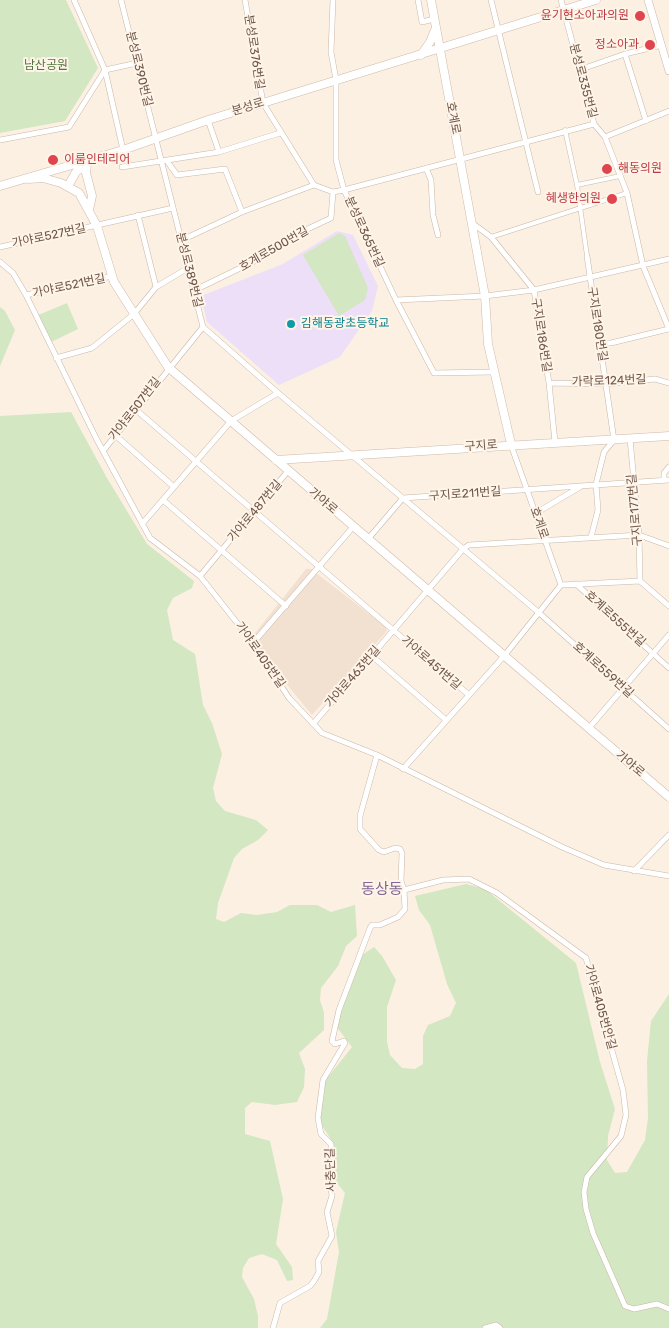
<!DOCTYPE html>
<html>
<head>
<meta charset="utf-8">
<style>
  body { margin:0 }
  canvas { display:block; background:#fbf0e2 }
</style>
</head>
<body>
<canvas width="669" height="1328"></canvas>
<script>
const ctx = document.querySelector('canvas').getContext('2d');
ctx.lineJoin = 'round';
function fillPath(path, color) { ctx.fillStyle = color; ctx.fill(path, 'evenodd'); }
const toPath = rows => new Path2D(rows.map(r => 'M' + r).join(''));
function stroke(path, color, width, dash) { ctx.strokeStyle = color; ctx.lineWidth = width; ctx.lineCap = dash ? 'butt' : 'round'; ctx.setLineDash(dash || []); ctx.stroke(path); }
function write(font, color, halo, rows, align = 'center') {
  ctx.font = font + ' Rubik,"Noto Sans KR",sans-serif'; ctx.lineWidth = 4; ctx.setLineDash([]); ctx.textBaseline = 'middle'; ctx.strokeStyle = halo; ctx.fillStyle = color; for (const [text, x, y, turn = 0] of rows) {
    ctx.save(); ctx.translate(x, y); ctx.rotate((+turn || 0) * Math.PI / 180); ctx.textAlign = isNaN(turn) ? turn : align; if (halo) ctx.strokeText(text, 0, 0); ctx.fillText(text, 0, 0); ctx.restore();
  }
}
fillPath(toPath([
  [306,569,311,569,386,627,387,631,312,715,252,642,252,637]
]), '#f2e1d1');
fillPath(toPath([
  [337,231,353,235,378,286,372,311,340,357,279,385,207,322,201,296,283,264]
]), '#eddff7');
fillPath(toPath([
  [0,0,66,0,98,68,65,121,0,133],
  [339,233,345,236,368,288,365,300,339,316,303,255],
  [67,303,78,329,49,343,36,316],
  [0,307,5,311,15,330,0,366],
  [71,412,107,478,147,544,194,581,192,588,173,598,167,610,173,640,195,654,203,705,212,723,222,754,213,788,216,801,225,811,256,820,268,830,258,840,242,849,234,858,218,903,216,919,224,922,241,913,257,915,277,912,290,905,317,905,331,912,355,905,357,936,346,946,338,966,321,988,320,1000,324,1013,324,1030,299,1053,305,1069,304,1087,297,1102,275,1105,252,1102,245,1108,245,1134,270,1141,283,1199,276,1244,292,1267,293,1280,287,1281,277,1260,262,1254,249,1258,243,1268,242,1277,254,1299,258,1316,258,1328,0,1328,0,416],
  [466,884,485,889,576,963,600,1062,615,1109,608,1136,607,1160,615,1173,627,1172,645,1140,648,1118,647,1061,651,1021,669,994,669,1328,320,1328,327,1319,339,1252,336,1232,345,1193,336,1182,334,1144,321,1124,320,1107,321,1086,352,1047,336,1026,341,1008,362,955,374,947,382,956,396,980,387,1007,387,1042,390,1055,402,1068,415,1069,423,1064,423,1036,428,1025,450,1016,456,1003,447,984,430,925,419,910,415,896]
]), '#d3e7c2');
const pedestrian = toPath([
  [565,130,577,185,587,256],
  [577,185,620,176],
  [491,237,627,193]
]);
const minor = toPath([
  [74,0,105,70,123,150],
  [245,0,263,103,314,185],
  [333,0,331,52,336,80,336,160,344,190,396,300,434,373,493,372],
  [418,0,422,22,434,19],
  [491,0,538,192],
  [561,0,594,124,605,137,627,193,643,266,669,329],
  [579,70,625,54],
  [208,120,219,152],
  [646,121,625,54,662,45],
  [605,137,669,111],
  [0,140,69,127,105,70,137,63],
  [167,161,177,175,225,169,242,212],
  [122,167,219,152,280,133],
  [426,168,431,180,433,215,438,235],
  [138,215,156,287],
  [472,223,491,237,534,290,549,383,555,442],
  [182,240,242,212,314,185,333,192,344,190,594,124],
  [0,247,173,208],
  [587,256,614,440,604,452,596,484,598,510,591,537],
  [0,262,13,273,26,295,96,438,150,538,200,576,253,643,289,698,322,733,377,755,562,847,604,865,669,876],
  [193,291,267,255,297,234,331,218,333,192],
  [26,295,112,276],
  [396,300,485,296,534,290,669,259],
  [203,327,278,393],
  [600,343,611,343,669,329],
  [56,358,92,348,134,314,156,287,188,268],
  [549,383,606,384,655,379,669,383],
  [135,409,469,695],
  [115,435,174,487],
  [630,439,639,535,640,581],
  [103,451,203,327,121,0],
  [664,480,664,473,669,467],
  [163,500,286,606],
  [536,513,580,487],
  [142,524,231,421,278,393,537,611,669,729],
  [368,539,403,498,669,480],
  [200,576,288,471],
  [576,584,669,668],
  [561,585,640,581,669,606],
  [253,643,353,527],
  [372,656,446,720],
  [313,724,463,549,469,545,639,535,669,546],
  [588,729,669,635],
  [377,755,360,816,360,829,379,850,384,852,395,848,400,849,402,853,401,881,404,890,443,880,469,879,497,893,586,958,623,1090,626,1115,621,1136,587,1177,584,1192,586,1209,593,1233,625,1306,634,1309,657,1304,669,1309],
  [403,769,504,656,561,585,511,445],
  [634,871,669,835],
  [273,1328,280,1303,310,1286,314,1281,319,1272,318,1261,332,1236,327,1212,332,1196,329,1171,333,1163,332,1152,331,1144,321,1134,318,1118,323,1080,345,1043,344,1041,335,1044,332,1041,339,1010,370,928,372,925,380,925,398,917,405,909,404,890],
  [485,1328,496,1325,500,1328]
]);
const tertiary = toPath([
  [648,0,669,71]
]);
const secondary = toPath([
  [431,0,485,296,488,344,511,444],
  [421,55,430,42,435,30],
  [87,164,86,173,92,196,89,210],
  [28,179,43,178,61,183,79,193,97,226,114,282,168,367,669,797],
  [0,186,123,150,208,120,596,0],
  [68,186,76,172,88,163],
  [276,460,669,436]
]);
stroke(pedestrian, '#cab7a9', 5);
stroke(minor, '#cab7a9', 6);
stroke(tertiary, '#cab7a9', 8);
stroke(secondary, '#d0b9aa', 9);
stroke(pedestrian, '#fff', 4);
stroke(minor, '#fff', 5);
stroke(tertiary, '#fff', 7);
stroke(secondary, '#fff', 8);
for (const [x, y, r, color] of [
  [640,16,6,"#e0444e"],
  [650,45,6,"#e0444e"],
  [53,160,6,"#e0444e"],
  [607,169,6,"#e0444e"],
  [612,199,6,"#e0444e"],
  [291,324,5,"#0f9aa8"]
]) { const dot = new Path2D(); dot.arc(x, y, r, 0, 2 * Math.PI); ctx.fillStyle = color; ctx.fill(dot); stroke(dot, '#fef4e8', 2); }
write('12px', '#be3a42', '#fef4e8', [
  ["윤기현소아과의원",629,16],
  ["정소아과",639,45],
  ["이룸인테리어",64,160,"left"],
  ["해동의원",618,169,"left"],
  ["혜생한의원",601,199]
], 'right');
write('12px', '#70564a', '#fef4e8', [
  ["분성로376번길",254,52,81],
  ["분성로390번길",139,69,76],
  ["분성로335번길",583,81,75],
  ["분성로",248,107,-17],
  ["호계로",453,118,79],
  ["분성로365번길",364,232,65],
  ["가야로527번길",49,236,-12],
  ["호계로500번길",274,249,-30],
  ["분성로389번길",189,270,76],
  ["가야로521번길",69,286,-12],
  ["구지로180번길",597,324,81],
  ["구지로186번길",541,335,81],
  ["가락로124번길",609,381,-2],
  ["가야로507번길",135,409,-52],
  ["구지로",481,446,-4],
  ["구지로211번길",465,494,-4],
  ["가야로",323,501,40],
  ["구지로177번길",635,510,-95],
  ["가야로487번길",255,511,-50],
  ["호계로",539,523,71],
  ["호계로555번길",615,619,42],
  ["가야로405번길",260,655,55],
  ["가야로451번길",431,663,41],
  ["호계로559번길",603,670,42],
  ["가야로463번길",353,677,-49],
  ["가야로",630,764,40],
  ["가야로405번안길",600,1007,74],
  ["사충단길",331,1170,-92]
]);
write('12px', '#547643', '#fef4e8', [
  ["남산공원",46,66]
]);
write('12px', '#0d838f', '#fef4e8', [
  ["김해동광초등학교",301,324]
], 'left');
write('15px', '#826694', '#fef4e8', [
  ["동상동",382,890]
]);
</script>
</body>
</html>
